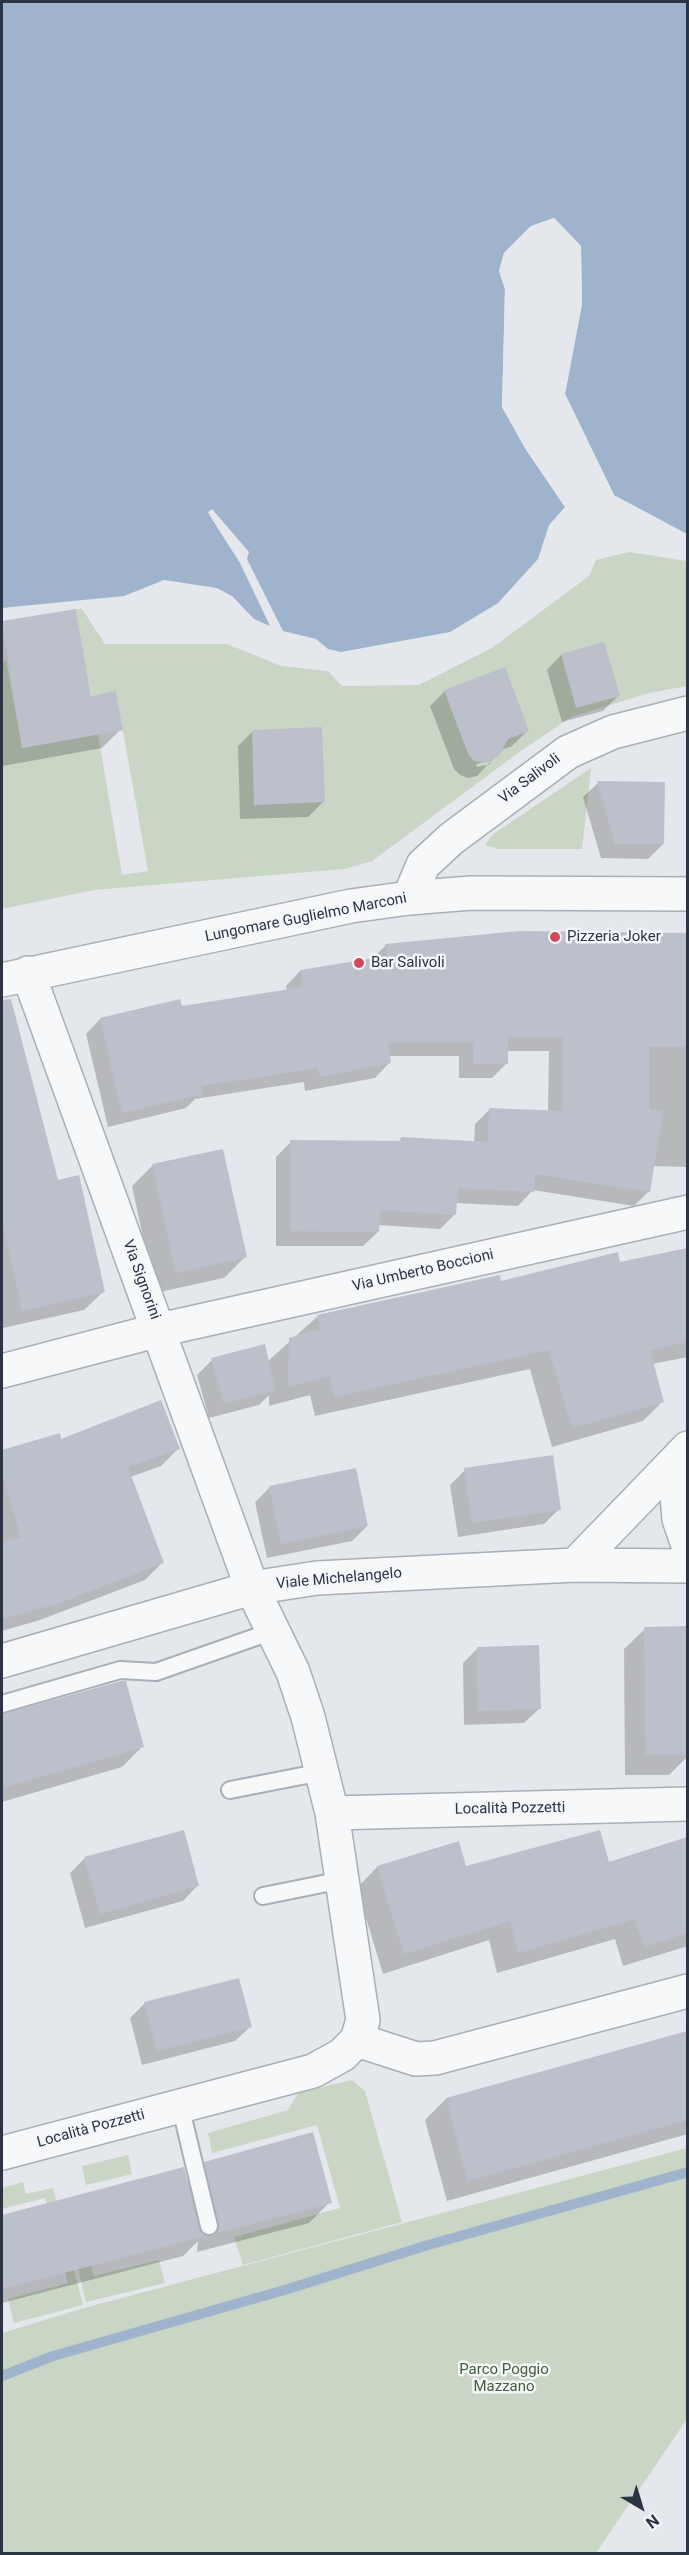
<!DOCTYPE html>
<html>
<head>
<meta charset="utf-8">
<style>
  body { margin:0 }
  #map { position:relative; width:689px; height:2555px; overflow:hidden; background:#e4e7ec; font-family:Roboto,sans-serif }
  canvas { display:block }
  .frame { position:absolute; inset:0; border:3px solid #2b3445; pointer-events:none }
  .north { position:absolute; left:611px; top:2477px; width:60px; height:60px; -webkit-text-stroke:4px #f4f6f9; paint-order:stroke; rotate:142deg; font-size:16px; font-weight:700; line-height:24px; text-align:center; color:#2b3445 }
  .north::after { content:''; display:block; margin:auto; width:21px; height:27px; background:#2b3445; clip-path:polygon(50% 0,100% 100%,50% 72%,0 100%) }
</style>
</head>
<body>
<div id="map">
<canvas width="689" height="2555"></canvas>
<div class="frame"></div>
<div class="north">N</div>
</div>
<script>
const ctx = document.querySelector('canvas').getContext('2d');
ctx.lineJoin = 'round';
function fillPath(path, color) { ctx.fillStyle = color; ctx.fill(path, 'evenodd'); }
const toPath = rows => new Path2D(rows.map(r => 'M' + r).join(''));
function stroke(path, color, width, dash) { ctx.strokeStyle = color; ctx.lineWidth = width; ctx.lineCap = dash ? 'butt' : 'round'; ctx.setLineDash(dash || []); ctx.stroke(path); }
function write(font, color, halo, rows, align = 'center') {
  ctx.font = font + ' Roboto,sans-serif'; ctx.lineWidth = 5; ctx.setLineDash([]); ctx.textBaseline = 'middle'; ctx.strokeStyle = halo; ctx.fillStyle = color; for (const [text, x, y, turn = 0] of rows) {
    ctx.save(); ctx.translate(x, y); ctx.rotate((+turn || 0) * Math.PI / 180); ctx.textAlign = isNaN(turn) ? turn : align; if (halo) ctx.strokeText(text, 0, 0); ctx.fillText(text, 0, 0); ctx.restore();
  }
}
fillPath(toPath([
  [629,552,687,561,687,686,649,693,571,717,521,751,372,861,344,869,94,890,2,909,2,662,6,660,22,748,98,734,122,875,148,871,116,692,91,696,76,609,82,609,105,644,227,644,281,666,328,671,342,686,419,685,492,648,589,576,596,560],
  [591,768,582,849,499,849,485,845,492,835],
  [352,2080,365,2091,402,2222,243,2265,234,2237,340,2208,317,2125,212,2153,208,2133,288,2110,298,2093],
  [687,2148,687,2419,596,2553,2,2553,2,2333,84,2308],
  [128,2155,132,2174,86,2185,82,2166],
  [23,2182,26,2194,53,2188,83,2305,14,2323,8,2299,68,2283,45,2198,2,2209,2,2188],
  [88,2253,94,2276,159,2260,165,2283,86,2302,75,2256]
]), '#c9d6c5');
fillPath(toPath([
  [2,2,687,2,687,534,614,495,565,394,582,304,581,246,554,218,531,226,504,253,499,271,505,289,502,407,525,448,565,507,549,525,538,559,498,603,450,632,341,652,328,649,316,639,283,631,247,559,249,552,212,509,208,512,210,516,240,563,270,626,254,619,232,596,217,588,164,580,124,596,2,608]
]), '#9fb4cc');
fillPath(toPath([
  [554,218,581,246,582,304,565,394,614,495,611,496,562,395,579,304,578,247,553,221,533,228,507,254,502,271,508,289,505,406,527,446,568,507,565,507,525,448,502,407,505,289,499,271,504,253,531,226]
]), '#e4e7ec');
fillPath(toPath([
  [75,610,90,698,121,729,102,748,3,766,2,623],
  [561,655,618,696,603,711,562,722,547,670],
  [445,691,527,731,512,746,501,750,477,776,468,778,460,775,454,769,430,706],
  [490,761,490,764,477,767,476,764],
  [253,731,323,802,308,817,240,819,238,746],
  [598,783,663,844,648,859,601,858,583,797],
  [519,932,688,935,688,1167,652,1166,649,1191,634,1206,533,1190,518,1206,455,1203,455,1214,440,1229,378,1225,378,1232,363,1246,276,1246,276,1157,291,1142,397,1143,401,1139,474,1143,475,1124,490,1109,548,1112,549,1051,507,1051,507,1063,492,1078,459,1078,459,1056,388,1056,389,1063,375,1078,305,1091,304,1082,195,1099,186,1108,108,1127,86,1034,100,1019,287,991,286,986,300,971,371,960,385,946],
  [19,1035,57,1181,103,1292,84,1310,3,1328,2,1040],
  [153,1165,245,1257,224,1278,155,1293,132,1186],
  [688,1249,688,1357,652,1364,663,1401,643,1421,552,1447,530,1369,315,1416,310,1395,269,1406,269,1395,259,1405,209,1418,197,1375,212,1360,268,1361,318,1316,619,1264],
  [59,1435,60,1441,178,1449,161,1466,130,1477,162,1563,145,1580,40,1620,2,1631,2,1452],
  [465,1470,559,1509,544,1524,458,1537,450,1485],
  [270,1487,367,1526,352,1541,267,1558,255,1502],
  [688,1628,688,1756,669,1775,625,1775,624,1649,645,1629],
  [478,1648,539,1709,524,1723,464,1725,463,1663],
  [124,1683,143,1746,122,1767,2,1802,2,1716],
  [688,1839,688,1946,623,1966,615,1939,497,1973,489,1940,383,1974,357,1888,377,1867,458,1843,465,1868,608,1864],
  [85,1858,197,1886,183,1901,85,1928,70,1873],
  [145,2003,250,2027,235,2041,142,2065,130,2018],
  [688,2033,688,2134,447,2201,425,2120,446,2099],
  [205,2163,330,2202,309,2223,197,2252,198,2241,183,2256,2,2303,2,2216,183,2169,186,2182]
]), '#0003');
stroke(toPath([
  [2,2376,53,2356,288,2289,428,2245,688,2172]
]), '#9fb4cc', 10);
fillPath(toPath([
  [76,609,91,696,116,691,123,730,22,748,2,621],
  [604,642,620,696,576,708,561,654],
  [505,667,529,731,508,739,499,756,484,763,474,761,468,754,444,690],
  [322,727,325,802,254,805,252,730],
  [597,781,665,782,664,844,615,844],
  [519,931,687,933,687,1047,649,1047,649,1109,663,1111,650,1192,535,1174,534,1192,458,1188,456,1215,380,1210,379,1232,290,1231,290,1140,400,1141,401,1137,488,1142,489,1108,562,1111,563,1037,508,1037,508,1064,473,1064,473,1042,388,1042,391,1063,320,1077,318,1068,201,1086,203,1094,122,1113,100,1018,180,999,182,1006,303,987,300,970,387,956,385,944],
  [11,999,58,1180,79,1175,105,1292,22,1311,2,1219,2,1000],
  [223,1149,247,1257,176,1273,152,1164],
  [687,1248,687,1342,650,1350,664,1402,572,1428,549,1350,334,1397,330,1376,288,1387,289,1338,320,1329,317,1315,500,1275,501,1281,618,1252,620,1262],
  [265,1344,275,1390,224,1404,211,1358],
  [161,1400,180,1449,128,1467,164,1563,59,1603,2,1619,2,1542,21,1537,2,1474,2,1450,60,1433,61,1439],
  [553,1455,561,1510,472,1523,464,1468],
  [356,1468,368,1526,281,1544,269,1486],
  [687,1626,687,1755,646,1755,644,1627],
  [539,1645,541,1709,478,1711,477,1647],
  [121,1681,126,1681,144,1747,2,1788,2,1714],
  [184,1830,199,1886,100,1914,84,1857],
  [600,1830,609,1862,687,1837,687,1933,644,1947,635,1919,518,1953,510,1921,404,1954,377,1866,459,1841,466,1866],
  [239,1978,252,2027,157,2051,144,2002],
  [687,2031,687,2120,468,2181,446,2098],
  [313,2132,332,2203,217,2233,219,2224,204,2162],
  [184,2167,199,2228,205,2236,2,2289,2,2215]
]), '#bbc0ca');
const service = toPath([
  [2,1704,120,1670,156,1672,273,1631],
  [230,1790,322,1772],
  [263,1896,342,1880],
  [180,2105,209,2226]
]);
const minor = toPath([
  [409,898,423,865,451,839,568,752,613,732,688,713],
  [2,1371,159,1330,688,1212],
  [681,1455,676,1484,679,1519,688,1545],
  [575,1565,688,1448],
  [2,1661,252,1588,317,1578,575,1565,688,1566],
  [332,1813,688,1804],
  [357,2040,416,2059,435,2058,688,1991],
  [2,2153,313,2071,342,2055,357,2040,363,2020,332,1813,308,1717,293,1672,252,1588,28,973]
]);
const tertiary = toPath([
  [2,980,351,906,409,898,471,893,688,894]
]);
stroke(service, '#a9aeb7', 20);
stroke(minor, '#a9aeb7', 36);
stroke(tertiary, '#a9aeb7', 36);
stroke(service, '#f7f8fa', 16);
stroke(minor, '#f7f8fa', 33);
stroke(tertiary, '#f7f8fa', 33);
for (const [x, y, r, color] of [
  [555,937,6,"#d1495b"],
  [359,963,6,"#d1495b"]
]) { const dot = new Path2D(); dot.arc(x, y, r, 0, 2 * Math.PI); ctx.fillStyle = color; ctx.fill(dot); stroke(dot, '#f4f6f9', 2); }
write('15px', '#2b3445', '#f4f6f9', [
  ["Via Salivoli",530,779,-37],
  ["Lungomare Guglielmo Marconi",306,918,-11],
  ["Via Umberto Boccioni",423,1271,-13],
  ["Via Signorini",141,1280,70],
  ["Viale Michelangelo",339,1579,-5],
  ["Località Pozzetti",510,1809,-1],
  ["Località Pozzetti",91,2129,-15]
]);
write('15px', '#2b3445', '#f4f6f9', [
  ["Pizzeria Joker",567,937],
  ["Bar Salivoli",371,963]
], 'left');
write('15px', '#3f6138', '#f4f6f9', [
  ["Parco Poggio",504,2370],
  ["Mazzano",504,2387]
]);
</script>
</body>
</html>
